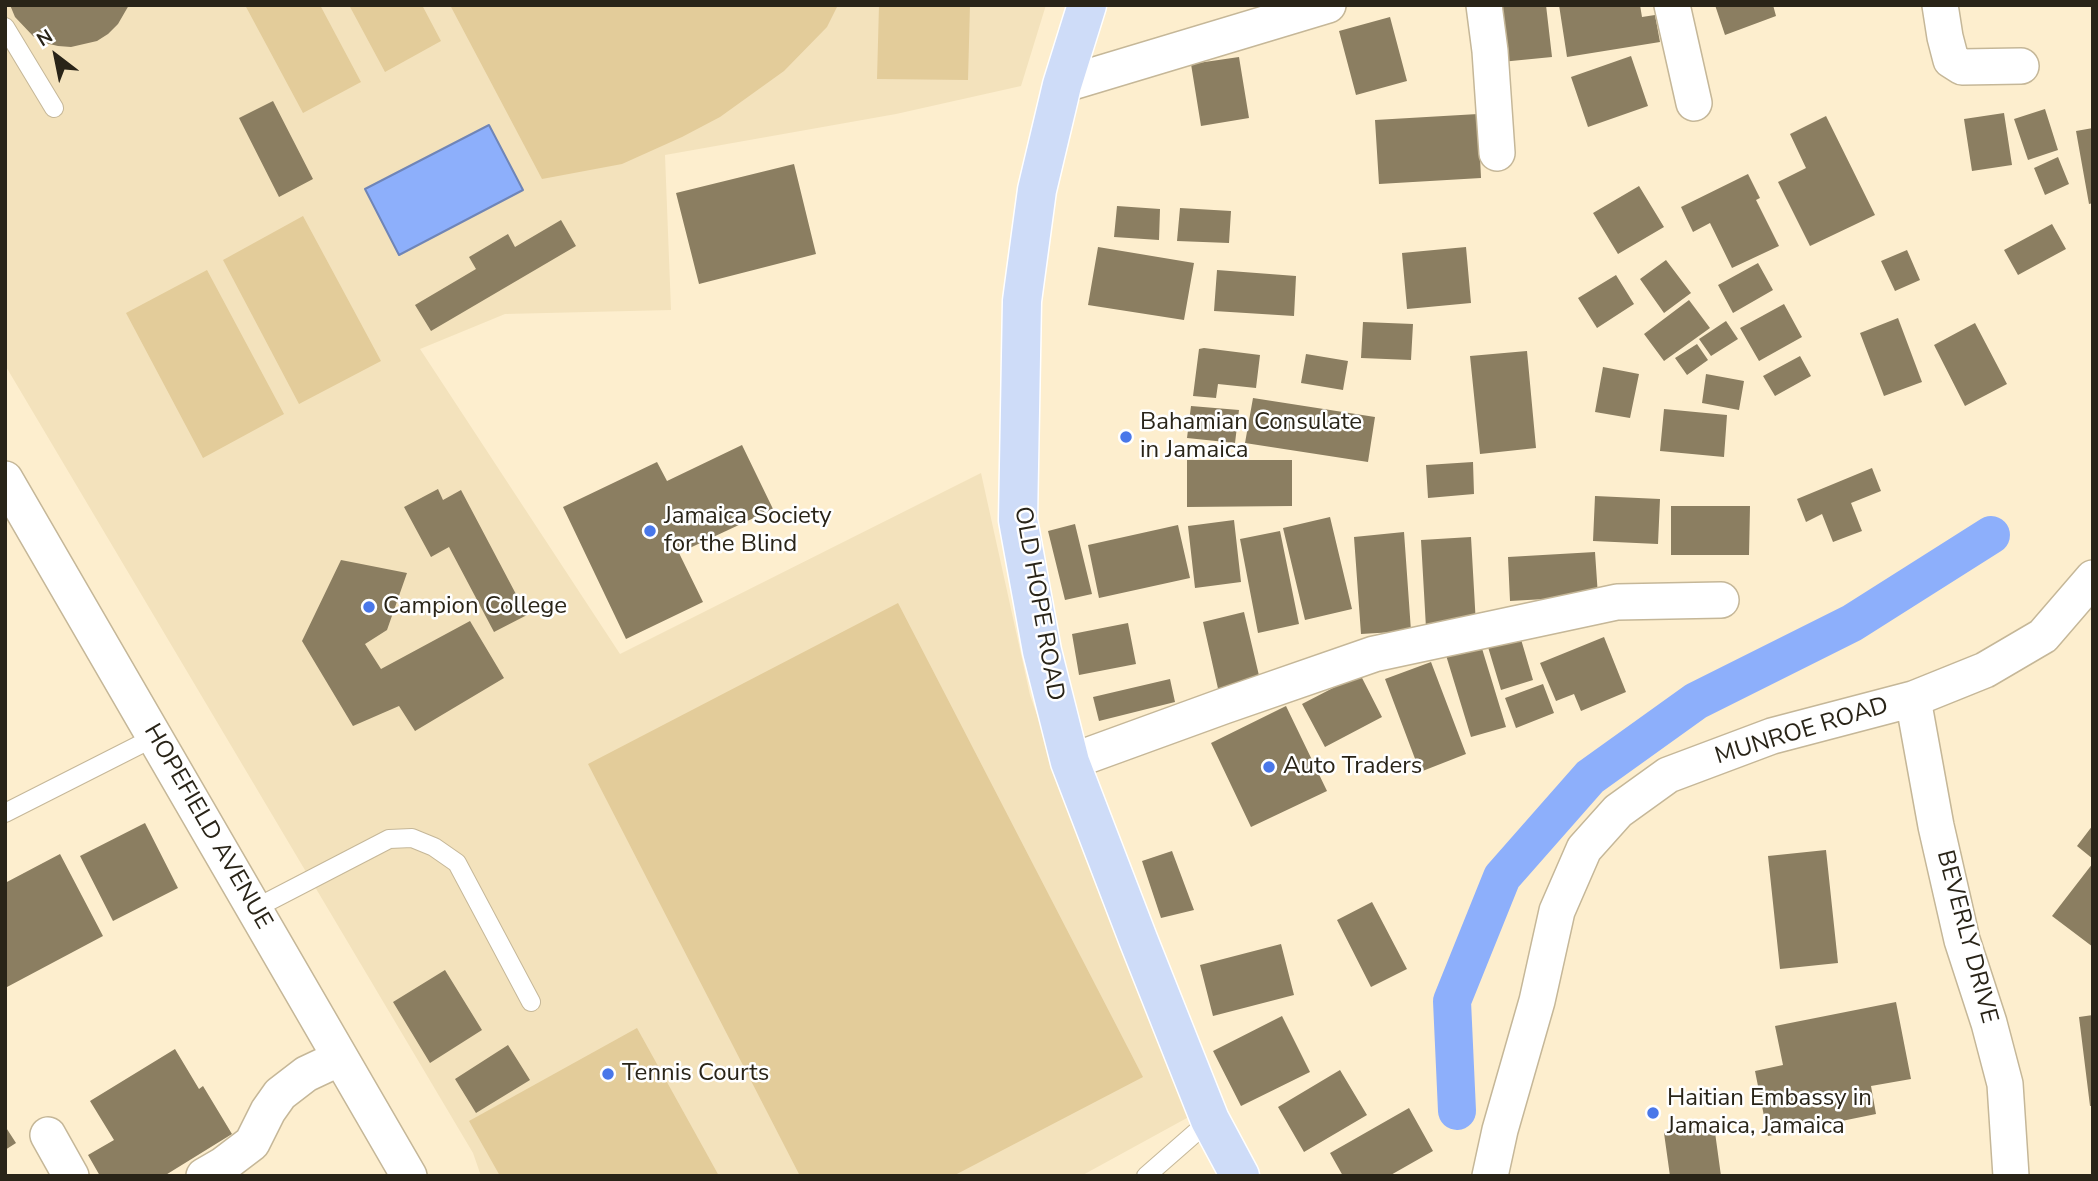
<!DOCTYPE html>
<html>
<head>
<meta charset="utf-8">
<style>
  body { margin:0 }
  #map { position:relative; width:2098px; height:1181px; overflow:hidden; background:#fdeece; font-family:"Nunito Sans",sans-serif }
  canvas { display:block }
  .frame { position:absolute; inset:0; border:7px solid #292418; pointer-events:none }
  .north { position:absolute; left:21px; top:21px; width:70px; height:70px; -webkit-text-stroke:5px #fff; paint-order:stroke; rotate:328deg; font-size:19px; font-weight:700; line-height:28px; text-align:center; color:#292418 }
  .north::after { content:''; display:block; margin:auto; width:24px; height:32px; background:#292418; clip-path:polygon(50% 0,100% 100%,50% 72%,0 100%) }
</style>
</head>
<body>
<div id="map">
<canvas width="2098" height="1181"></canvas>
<div class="frame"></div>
<div class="north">N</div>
</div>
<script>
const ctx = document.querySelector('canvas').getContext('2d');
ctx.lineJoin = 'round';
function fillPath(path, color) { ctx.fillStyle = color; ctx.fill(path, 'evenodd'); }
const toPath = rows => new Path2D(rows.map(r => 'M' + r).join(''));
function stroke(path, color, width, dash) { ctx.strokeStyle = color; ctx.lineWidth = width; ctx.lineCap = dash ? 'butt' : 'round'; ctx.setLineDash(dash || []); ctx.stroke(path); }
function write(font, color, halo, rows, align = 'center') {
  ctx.font = font + ' "Nunito Sans",sans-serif'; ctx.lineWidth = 5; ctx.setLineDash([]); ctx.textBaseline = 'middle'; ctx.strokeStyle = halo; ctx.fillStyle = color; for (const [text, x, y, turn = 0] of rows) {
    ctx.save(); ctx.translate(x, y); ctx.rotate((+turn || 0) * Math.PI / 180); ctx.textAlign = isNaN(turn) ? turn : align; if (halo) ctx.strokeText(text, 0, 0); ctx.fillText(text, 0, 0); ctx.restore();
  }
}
fillPath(toPath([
  [5,5,1046,5,1021,86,896,114,665,155,671,310,505,314,420,349,620,654,981,473,1030,695,1102,901,1196,1113,1081,1176,481,1176,473,1153,5,365]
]), '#f3e2bc');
fillPath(toPath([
  [245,5,320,5,361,82,303,113],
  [349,5,422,5,441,41,385,72],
  [450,5,838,5,827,27,784,71,720,117,682,137,622,164,542,179],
  [879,5,970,5,968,80,877,79],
  [303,216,381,361,299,404,223,260],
  [207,270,284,414,203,458,126,313],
  [898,603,1143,1077,953,1176,800,1176,588,764],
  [637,1028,719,1176,500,1176,469,1121]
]), '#e3cc9a');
const water = toPath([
  [489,125,523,190,399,255,365,189,489,125]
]);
fillPath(water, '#8daffb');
stroke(water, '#6f85b7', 2);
stroke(toPath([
  [1457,1111,1452,1001,1502,877,1590,777,1696,701,1852,623,1991,535]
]), '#8daffb', 38);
fillPath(toPath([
  [10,5,129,5,118,24,108,34,97,41,71,47,58,46,45,43,33,36,15,17],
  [1496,5,1546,5,1552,57,1501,62],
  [1559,5,1640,5,1642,17,1655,15,1660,42,1567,57],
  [1715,5,1773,5,1776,16,1725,35],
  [1390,17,1407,81,1356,95,1339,31],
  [1631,56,1648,106,1588,127,1571,77],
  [1239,57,1249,118,1201,126,1191,64],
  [273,101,313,179,279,197,239,118],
  [2045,109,2058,150,2028,160,2014,119],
  [2004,113,2012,165,1972,171,1964,119],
  [1478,114,1481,178,1379,184,1375,120],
  [1826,116,1875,215,1810,246,1778,182,1806,168,1790,134],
  [2093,128,2093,203,2089,204,2076,131],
  [2058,157,2069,184,2045,195,2034,168],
  [794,164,816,254,699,284,676,193],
  [1748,174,1760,198,1756,200,1779,246,1732,268,1710,223,1693,232,1681,207],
  [1639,186,1664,227,1618,254,1593,213],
  [1117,206,1160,209,1159,240,1114,237],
  [1180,208,1231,211,1229,243,1177,241],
  [561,220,576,246,431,331,415,305,476,269,469,257,508,234,515,247],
  [2052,224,2066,249,2018,275,2004,250],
  [1098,247,1194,263,1184,320,1088,305],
  [1466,247,1471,303,1407,309,1402,253],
  [1907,250,1920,280,1895,291,1881,261],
  [1666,260,1691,293,1664,313,1640,279],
  [1758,263,1773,290,1733,313,1718,285],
  [1217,270,1296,276,1294,316,1214,311],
  [1616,275,1634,304,1597,328,1578,298],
  [1689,300,1710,328,1664,361,1644,334],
  [1784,304,1802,337,1759,361,1740,328],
  [1898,318,1922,382,1884,396,1860,333],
  [1726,321,1738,339,1711,356,1699,339],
  [1363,322,1413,324,1411,360,1361,358],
  [1975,323,2007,384,1965,406,1934,345],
  [1697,344,1708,360,1687,375,1675,358],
  [1204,348,1260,355,1256,388,1218,384,1216,398,1193,396,1199,349],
  [1527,351,1536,448,1480,454,1470,356],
  [1306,354,1348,361,1343,390,1301,383],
  [1800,356,1811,376,1775,396,1763,376],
  [1603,367,1639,374,1630,418,1595,412],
  [1706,374,1744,381,1739,410,1702,403],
  [1253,398,1375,417,1368,462,1245,443],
  [1191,406,1239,410,1235,443,1187,438],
  [1664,409,1727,415,1724,457,1660,451],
  [742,445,773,509,679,553,703,602,626,639,563,507,657,462,667,481],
  [1187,460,1292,460,1292,506,1187,507],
  [1473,462,1474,494,1428,498,1426,465],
  [1872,468,1881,491,1851,503,1862,531,1833,542,1822,514,1806,522,1797,499],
  [438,489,443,500,461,490,527,615,494,632,449,547,431,557,404,507],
  [1595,496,1660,499,1658,544,1593,541],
  [1671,506,1750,506,1749,555,1671,555],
  [1330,517,1352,609,1305,620,1283,528],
  [1234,520,1241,582,1195,588,1188,526],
  [1075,524,1092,594,1065,600,1048,531],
  [1178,525,1190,578,1099,598,1088,545],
  [1280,531,1299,624,1258,633,1240,539],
  [1404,532,1411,631,1361,634,1354,537],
  [1471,537,1476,625,1426,628,1421,540],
  [1595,552,1598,596,1510,601,1508,557],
  [341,560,407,573,387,630,365,644,381,669,470,621,504,678,415,731,399,706,353,726,302,641],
  [1244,612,1261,684,1219,693,1203,622],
  [1128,623,1136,664,1079,675,1072,634],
  [1520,636,1533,680,1501,690,1488,647],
  [1604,637,1626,692,1581,711,1574,694,1556,701,1540,663],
  [1480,642,1506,727,1471,737,1445,652],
  [1431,662,1466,754,1420,772,1385,679],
  [1360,674,1382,717,1325,747,1302,704],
  [1170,679,1175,702,1099,721,1093,697],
  [1543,684,1554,713,1516,728,1505,698],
  [1286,706,1327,791,1251,827,1211,743],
  [145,823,178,888,113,921,80,856],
  [2093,825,2093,859,2077,846],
  [1826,850,1838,963,1780,969,1768,856],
  [1172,851,1194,910,1161,918,1142,861],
  [60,854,103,936,7,987,5,983,5,883],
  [2093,863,2093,947,2052,916],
  [1372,902,1407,969,1371,987,1337,920],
  [1281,944,1294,995,1213,1016,1200,965],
  [445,970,482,1030,430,1063,393,1002],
  [1896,1002,1911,1079,1871,1086,1876,1114,1768,1136,1755,1071,1783,1065,1775,1026],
  [2093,1015,2093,1106,2090,1106,2079,1017],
  [1282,1016,1310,1072,1241,1106,1213,1051],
  [508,1045,530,1080,476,1113,455,1079],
  [175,1049,199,1089,203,1086,232,1134,164,1176,100,1176,88,1155,114,1140,90,1101],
  [1340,1070,1367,1115,1304,1152,1278,1107],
  [1409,1108,1433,1151,1389,1176,1343,1176,1330,1153],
  [1714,1125,1721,1176,1670,1176,1664,1133],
  [5,1126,16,1143,5,1150]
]), '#8b7e61');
const service = toPath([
  [5,27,54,108],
  [5,813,155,737],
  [254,909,389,839,412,838,434,847,457,863,531,1002],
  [1146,1176,1210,1120]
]);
const minor = toPath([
  [1484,5,1490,51,1497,153],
  [1672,5,1694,103],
  [1940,5,1945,37,1951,60,1962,67,2021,66],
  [1062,85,1328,5],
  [5,479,409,1176],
  [1913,699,1936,826,1962,940,1989,1023,2005,1084,2011,1176],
  [1070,762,1224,706,1374,654,1617,602,1721,600],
  [48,1135,71,1176],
  [204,1176,223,1165,252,1143,268,1111,280,1094,306,1074,340,1058],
  [1490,1176,1500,1130,1537,1001,1557,911,1584,849,1618,811,1668,775,1772,736,1913,699,1985,670,2043,636,2093,578]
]);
const primary = toPath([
  [1087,5,1062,85,1037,190,1022,301,1018,520,1042,651,1070,762,1138,939,1210,1120,1240,1176]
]);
stroke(service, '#c5b798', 20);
stroke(minor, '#c5b798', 38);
stroke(primary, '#fff', 41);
stroke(service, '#fff', 18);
stroke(minor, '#fff', 35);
stroke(primary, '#cedcf8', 38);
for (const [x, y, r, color] of [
  [1126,437,7,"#4977e9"],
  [650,531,7,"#4977e9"],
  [369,607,7,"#4977e9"],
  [1269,767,7,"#4977e9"],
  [608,1074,7,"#4977e9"],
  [1653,1113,7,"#4977e9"]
]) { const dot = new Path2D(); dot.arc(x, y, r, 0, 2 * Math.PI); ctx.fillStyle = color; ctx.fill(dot); stroke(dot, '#fff', 2.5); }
write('24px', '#292418', '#fff', [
  ["Bahamian Consulate",1140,423],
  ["in Jamaica",1140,451],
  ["Jamaica Society",664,517],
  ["for the Blind",664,545],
  ["Campion College",383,607],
  ["Auto Traders",1283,767],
  ["Tennis Courts",622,1074],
  ["Haitian Embassy in",1667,1099],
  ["Jamaica, Jamaica",1667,1127]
], 'left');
write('24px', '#292418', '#fff', [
  ["OLD HOPE ROAD",1038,604,80],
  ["MUNROE ROAD",1802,732,-17],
  ["HOPEFIELD AVENUE",207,827,60],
  ["BEVERLY DRIVE",1966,937,75]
]);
</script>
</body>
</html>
